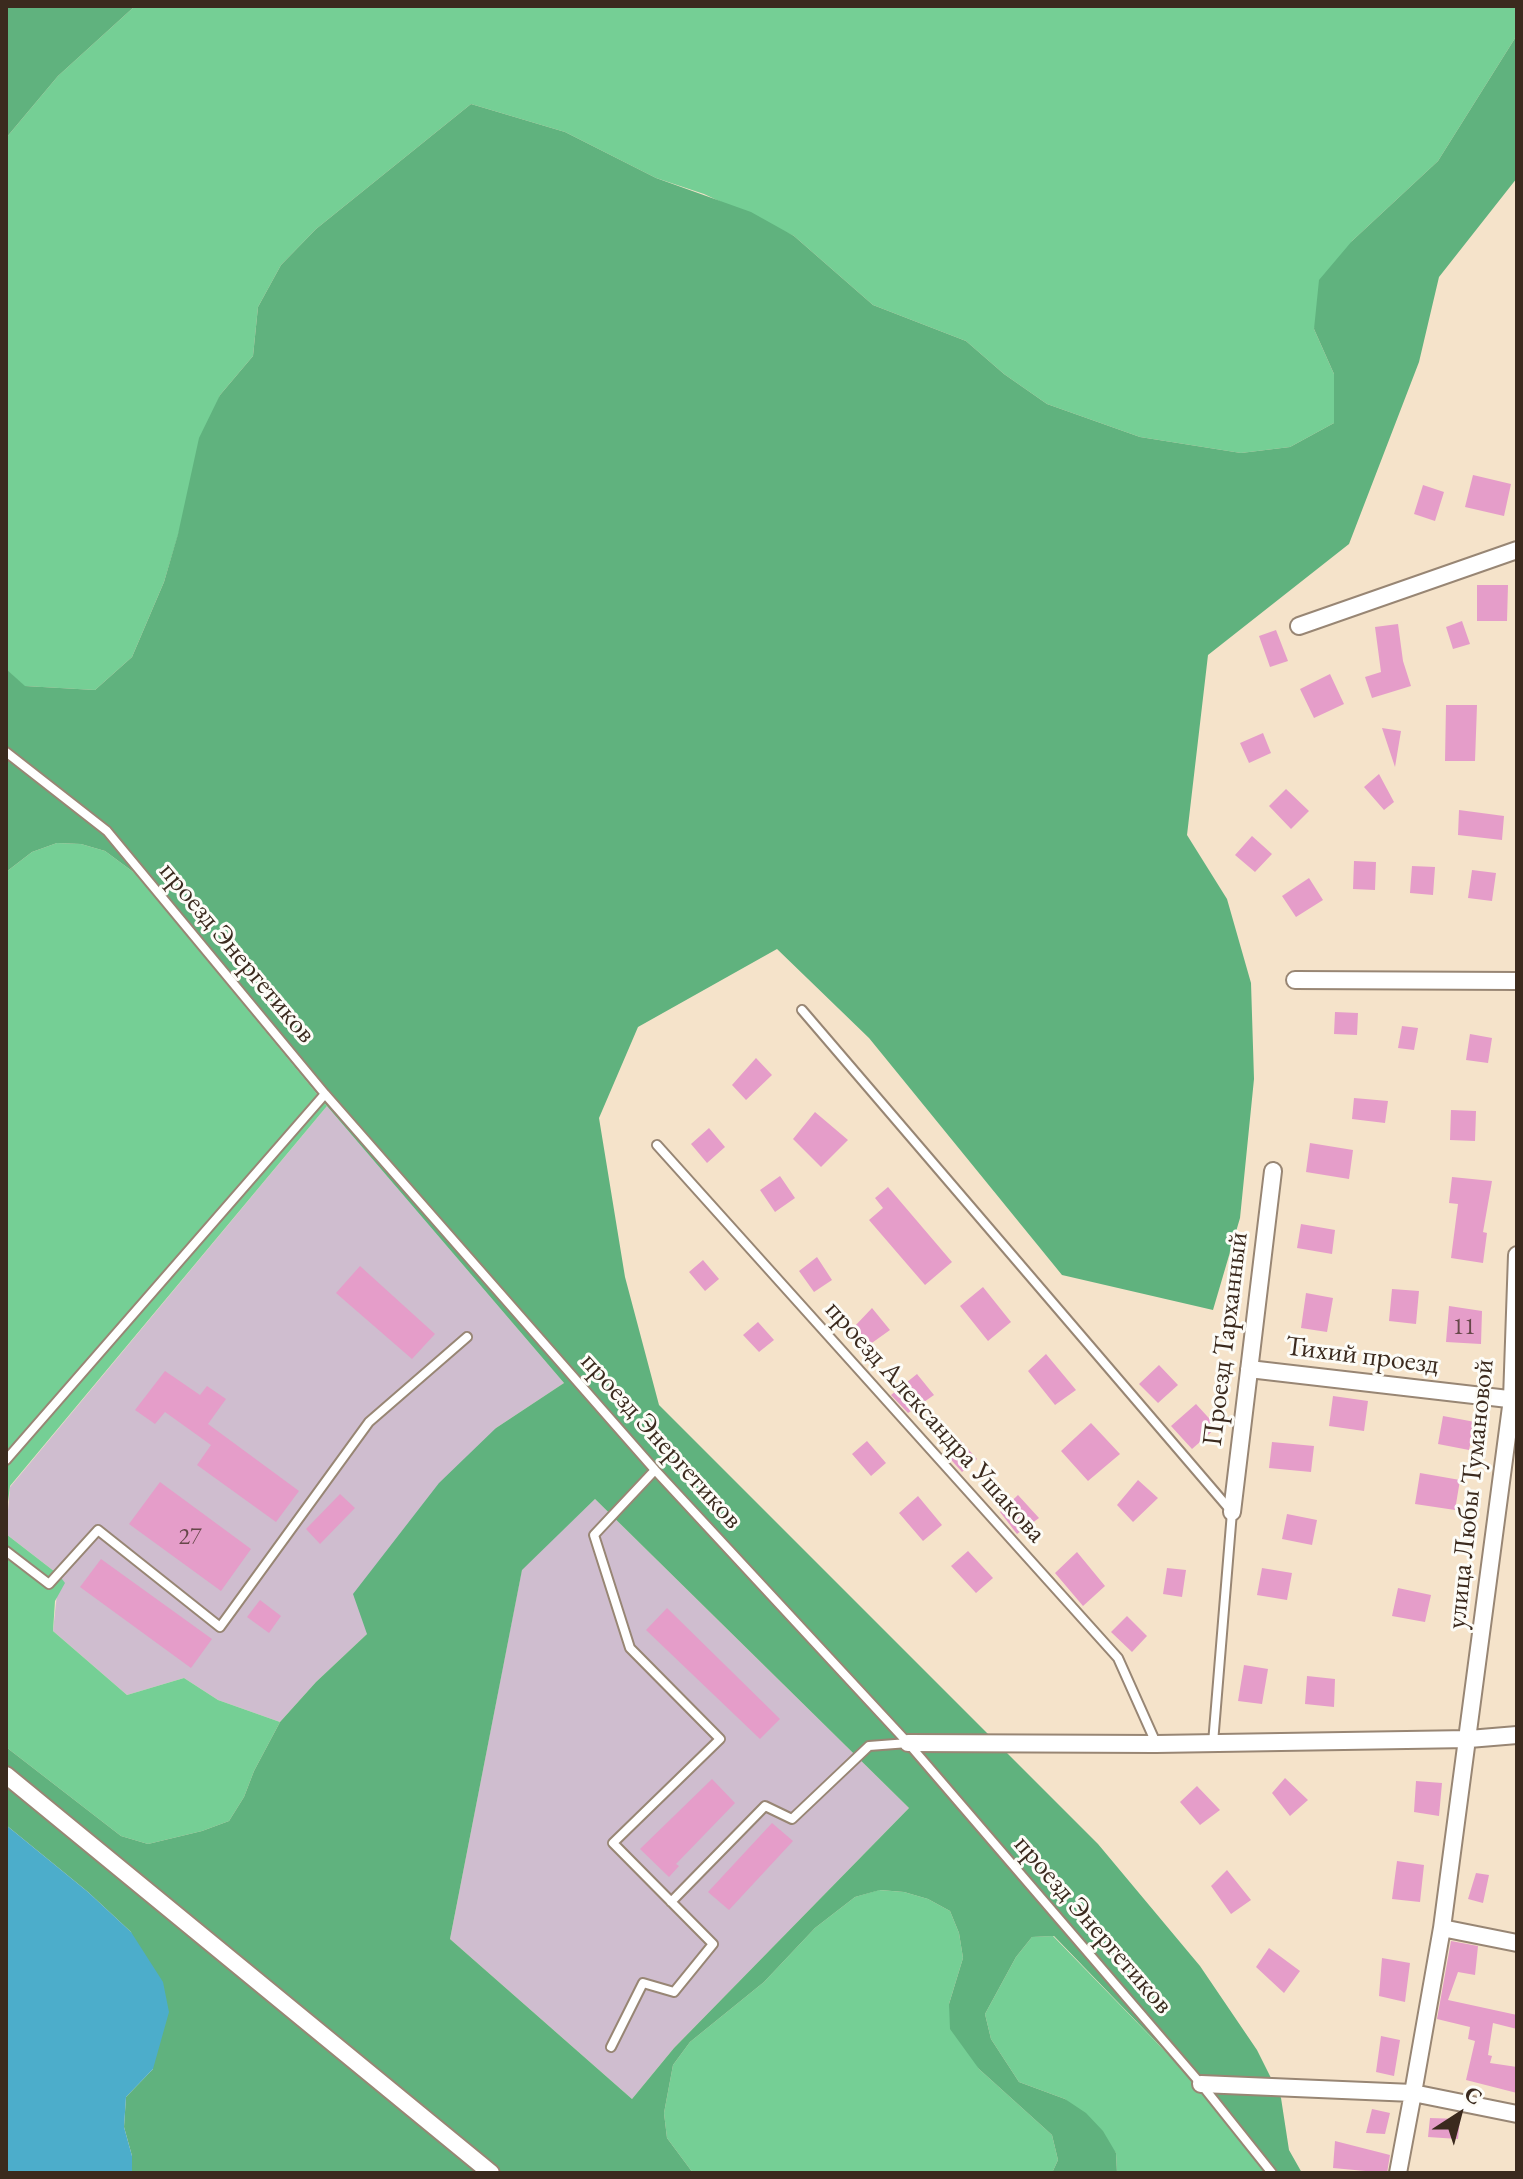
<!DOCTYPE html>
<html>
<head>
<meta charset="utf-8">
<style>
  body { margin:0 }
  #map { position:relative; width:1523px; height:2179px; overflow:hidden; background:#f5e3ca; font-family:"EB Garamond",serif }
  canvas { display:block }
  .frame { position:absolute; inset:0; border:8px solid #3b2a1e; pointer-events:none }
  .north { position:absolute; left:1419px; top:2075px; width:80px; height:80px; -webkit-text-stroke:6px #fdfcf7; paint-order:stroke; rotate:36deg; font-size:22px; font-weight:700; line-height:32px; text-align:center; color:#3b2a1e }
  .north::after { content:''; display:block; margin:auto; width:28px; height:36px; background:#3b2a1e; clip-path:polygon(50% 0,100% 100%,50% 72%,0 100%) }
</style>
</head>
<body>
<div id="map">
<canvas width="1523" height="2179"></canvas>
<div class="frame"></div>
<div class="north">С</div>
</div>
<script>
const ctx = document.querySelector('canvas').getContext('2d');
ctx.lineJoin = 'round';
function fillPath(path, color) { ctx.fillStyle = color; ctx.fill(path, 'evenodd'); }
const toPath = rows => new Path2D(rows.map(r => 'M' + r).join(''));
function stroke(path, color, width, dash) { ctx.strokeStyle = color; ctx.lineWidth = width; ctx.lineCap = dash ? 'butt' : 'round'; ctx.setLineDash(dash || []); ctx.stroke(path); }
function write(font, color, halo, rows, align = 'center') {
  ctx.font = font + ' "EB Garamond",serif'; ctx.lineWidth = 6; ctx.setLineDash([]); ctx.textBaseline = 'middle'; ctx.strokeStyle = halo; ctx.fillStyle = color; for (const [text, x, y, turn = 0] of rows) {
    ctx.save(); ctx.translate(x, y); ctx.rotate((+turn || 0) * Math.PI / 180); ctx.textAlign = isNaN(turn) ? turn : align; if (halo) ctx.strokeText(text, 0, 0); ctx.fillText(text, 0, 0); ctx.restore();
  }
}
fillPath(toPath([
  [327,1106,564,1383,496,1428,367,1634,316,1682,280,1722,218,1700,184,1678,127,1695,53,1631,59,1575,6,1534,10,1487],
  [595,1499,909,1808,674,2048,632,2099,450,1939,522,1569]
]), '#cfbdcf');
fillPath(toPath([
  [135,6,1517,6,1517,35,1438,161,1352,241,1314,329,1334,374,1334,423,1290,447,1241,453,1140,437,1047,404,1004,374,966,341,873,305,794,236,704,194,656,178,565,132,471,104,316,229,281,265,258,307,253,356,220,395,164,582,132,657,95,690,24,686,6,670,6,138,58,76],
  [57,843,81,844,105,851,136,874,327,1106,10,1486,6,1518,6,872,32,852],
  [6,1534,59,1575,65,1583,55,1601,53,1631,127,1695,184,1678,218,1700,280,1722,254,1771,244,1797,229,1821,202,1831,148,1844,121,1836,6,1747],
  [879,1890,904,1892,928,1899,950,1911,959,1933,963,1958,949,2004,979,2069,1052,2135,1058,2160,1052,2173,693,2173,667,2138,664,2113,673,2065,690,2042,764,1982,815,1928,855,1897],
  [1053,1936,1194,2081,1265,2173,1117,2173,1116,2153,1065,2099,1019,2082,991,2039,985,2014,1016,1957,1032,1937]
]), '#75cf95');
fillPath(toPath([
  [6,6,135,6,58,76,6,138],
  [1517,35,1517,178,1439,277,1419,362,1349,544,1208,655,1187,835,1227,899,1251,983,1254,1079,1240,1218,1213,1310,1062,1275,869,1038,777,949,638,1027,599,1118,625,1277,659,1405,1098,1844,1200,1966,1257,2050,1281,2098,1289,2150,1302,2173,1265,2173,1194,2081,1054,1936,1032,1937,1016,1957,985,2014,991,2039,1019,2082,1065,2099,1086,2113,1103,2131,1116,2153,1117,2173,1052,2173,1058,2160,1052,2135,979,2069,950,2029,949,2004,963,1958,959,1933,950,1911,928,1899,904,1892,880,1890,855,1897,815,1928,764,1982,690,2042,673,2065,664,2113,667,2138,693,2173,132,2173,132,2156,124,2127,126,2097,153,2069,131,1932,88,1892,6,1825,6,1747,121,1836,148,1844,202,1831,229,1821,244,1797,254,1771,280,1722,316,1682,367,1634,353,1594,439,1483,496,1428,564,1383,327,1106,136,874,105,851,81,844,57,843,32,852,6,872,6,669,25,686,95,690,132,657,164,582,178,534,199,438,220,395,253,356,258,307,281,265,316,229,471,104,565,132,656,178,751,212,794,236,873,305,966,341,1004,374,1047,404,1140,437,1241,453,1290,447,1334,423,1334,374,1314,329,1319,280,1352,241,1438,161],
  [595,1499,909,1808,674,2048,632,2099,450,1939,522,1570]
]), '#60b27e');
fillPath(toPath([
  [6,1825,88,1892,131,1932,163,1982,169,2012,153,2069,126,2097,124,2127,132,2156,132,2173,6,2173]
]), '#4cadcb');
fillPath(toPath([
  [1473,475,1511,484,1504,516,1465,507],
  [1423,485,1444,492,1435,521,1414,514],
  [1477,585,1508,585,1507,621,1477,621],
  [1462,621,1470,644,1453,649,1446,627],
  [1398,624,1403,661,1411,686,1372,698,1365,677,1381,672,1375,627],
  [1276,630,1288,661,1270,667,1259,636],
  [1330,674,1344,704,1314,718,1300,689],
  [1446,705,1477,705,1475,761,1445,761],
  [1382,728,1401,731,1395,767],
  [1263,733,1271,753,1249,763,1240,743],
  [1379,774,1394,802,1384,810,1364,787],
  [1286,789,1309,811,1291,829,1269,806],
  [1459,810,1504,816,1502,840,1458,835],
  [1252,836,1272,854,1255,872,1235,855],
  [1354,861,1376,862,1375,890,1353,889],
  [1412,866,1435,867,1433,895,1410,893],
  [1472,870,1496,873,1492,901,1468,898],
  [1309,878,1323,900,1296,917,1282,896],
  [1335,1012,1358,1013,1357,1035,1334,1034],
  [1402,1026,1418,1028,1414,1050,1398,1048],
  [1470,1034,1492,1038,1488,1063,1466,1060],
  [756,1058,772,1075,746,1100,732,1085],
  [1354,1098,1388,1101,1385,1123,1352,1119],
  [1451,1110,1476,1111,1475,1141,1450,1140],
  [815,1112,848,1140,821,1167,793,1139],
  [709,1128,725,1147,707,1163,691,1144],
  [1310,1143,1353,1150,1349,1179,1306,1172],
  [780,1176,795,1198,775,1212,760,1190],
  [1452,1177,1492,1181,1483,1232,1487,1233,1483,1263,1451,1258,1458,1204,1449,1203],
  [888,1187,952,1262,925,1285,869,1220,883,1208,875,1198],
  [1301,1224,1335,1230,1332,1254,1297,1248],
  [817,1257,832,1280,814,1292,799,1271],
  [703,1260,719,1279,705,1291,689,1272],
  [360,1266,435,1334,412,1359,336,1293],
  [983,1287,1011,1322,988,1341,960,1306],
  [1392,1289,1419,1291,1416,1324,1389,1321],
  [1306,1293,1333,1298,1327,1332,1301,1328],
  [1449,1306,1482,1311,1481,1344,1446,1342],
  [872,1308,890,1330,869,1345,854,1327],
  [758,1322,774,1340,759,1352,743,1335],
  [1046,1354,1076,1390,1055,1405,1028,1371],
  [1159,1365,1178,1385,1158,1403,1139,1384],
  [165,1371,200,1395,207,1386,226,1399,208,1424,299,1491,276,1522,197,1465,211,1445,165,1412,155,1424,135,1410],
  [917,1374,934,1395,908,1413,891,1395],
  [1333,1396,1368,1401,1364,1431,1329,1426],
  [1196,1404,1217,1427,1192,1449,1171,1426],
  [1443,1416,1475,1422,1469,1450,1438,1444],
  [1091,1423,1120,1454,1088,1481,1061,1451],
  [960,1440,977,1459,962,1472,945,1453],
  [867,1441,886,1463,871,1476,852,1454],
  [1272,1442,1314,1446,1311,1472,1269,1468],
  [1420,1473,1460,1480,1455,1510,1415,1504],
  [1138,1480,1158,1498,1133,1522,1117,1505],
  [160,1482,251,1549,221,1591,129,1524],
  [340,1494,355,1508,320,1544,306,1529],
  [1018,1495,1039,1518,1017,1534,1000,1512],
  [918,1496,942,1525,923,1541,899,1513],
  [1287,1514,1317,1520,1312,1545,1282,1539],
  [968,1551,993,1578,976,1593,951,1566],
  [1077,1552,1105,1586,1083,1606,1055,1573],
  [101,1559,212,1639,191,1668,80,1587],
  [1167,1568,1186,1570,1182,1597,1163,1594],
  [1262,1568,1292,1573,1287,1600,1257,1595],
  [1398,1588,1431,1595,1425,1622,1392,1616],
  [260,1600,281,1616,269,1633,247,1617],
  [667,1608,780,1719,760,1739,646,1630],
  [1127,1616,1147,1636,1132,1652,1111,1632],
  [1244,1665,1268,1669,1262,1704,1238,1701],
  [1307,1676,1335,1679,1334,1707,1305,1704],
  [1285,1778,1308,1800,1290,1816,1272,1793],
  [712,1779,735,1803,676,1864,679,1866,669,1877,640,1849],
  [1416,1781,1442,1783,1439,1816,1414,1812],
  [1197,1786,1220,1810,1200,1825,1180,1802],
  [772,1823,793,1841,729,1910,708,1892],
  [1397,1861,1424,1865,1420,1902,1392,1899],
  [1227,1870,1251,1900,1231,1914,1211,1886],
  [1476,1873,1489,1875,1483,1903,1468,1899],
  [1451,1941,1478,1946,1475,1975,1458,1972,1448,2000,1517,2015,1517,2029,1493,2023,1488,2055,1492,2056,1490,2063,1517,2067,1517,2093,1466,2080,1475,2041,1468,2039,1470,2027,1437,2019],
  [1269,1948,1300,1971,1284,1993,1256,1967],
  [1382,1958,1410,1963,1405,2002,1379,1996],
  [1381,2036,1400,2040,1394,2076,1376,2072],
  [1372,2109,1390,2113,1385,2134,1366,2133],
  [1430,2118,1460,2119,1458,2139,1428,2137],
  [1335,2141,1390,2155,1387,2173,1333,2168]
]), '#e59dc9');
const lane = toPath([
  [6,752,107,831,325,1094,655,1470,908,1743,1201,2084,1272,2173],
  [802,1010,1232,1512,1213,1743],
  [657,1145,1118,1658,1156,1743],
  [6,1460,325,1094],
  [6,1551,49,1584,98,1530,220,1627,369,1422,467,1337],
  [671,1902,765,1806,792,1819,869,1746,908,1743],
  [611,2047,643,1983,674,1992,713,1944,613,1843,720,1739,630,1648,594,1535,655,1470]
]);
const street = toPath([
  [1299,626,1517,550],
  [1295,980,1517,981],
  [1249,1369,1517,1400],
  [1232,1512,1273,1171],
  [908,1743,1156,1744,1469,1739,1517,1735],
  [6,1775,491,2173],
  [1442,1928,1512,1399,1517,1255],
  [1517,1943,1442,1928,1413,2093,1517,2114],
  [1201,2084,1413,2093,1398,2173]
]);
stroke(lane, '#988674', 12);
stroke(street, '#988674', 20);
stroke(lane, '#fff', 8);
stroke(street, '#fff', 16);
write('24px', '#664749', null, [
  ["11",1464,1327],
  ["27",190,1537]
]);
write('28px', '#3b2a1e', '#fdfcf7', [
  ["проезд Энергетиков",237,953,50],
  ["Проезд Тарханный",1226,1339,-83],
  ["Тихий проезд",1362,1356,7],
  ["проезд Александра Ушакова",935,1422,48],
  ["проезд Энергетиков",661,1441,48],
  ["улица Любы Тумановой",1471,1494,-84],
  ["проезд Энергетиков",1093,1925,49]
]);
</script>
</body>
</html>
